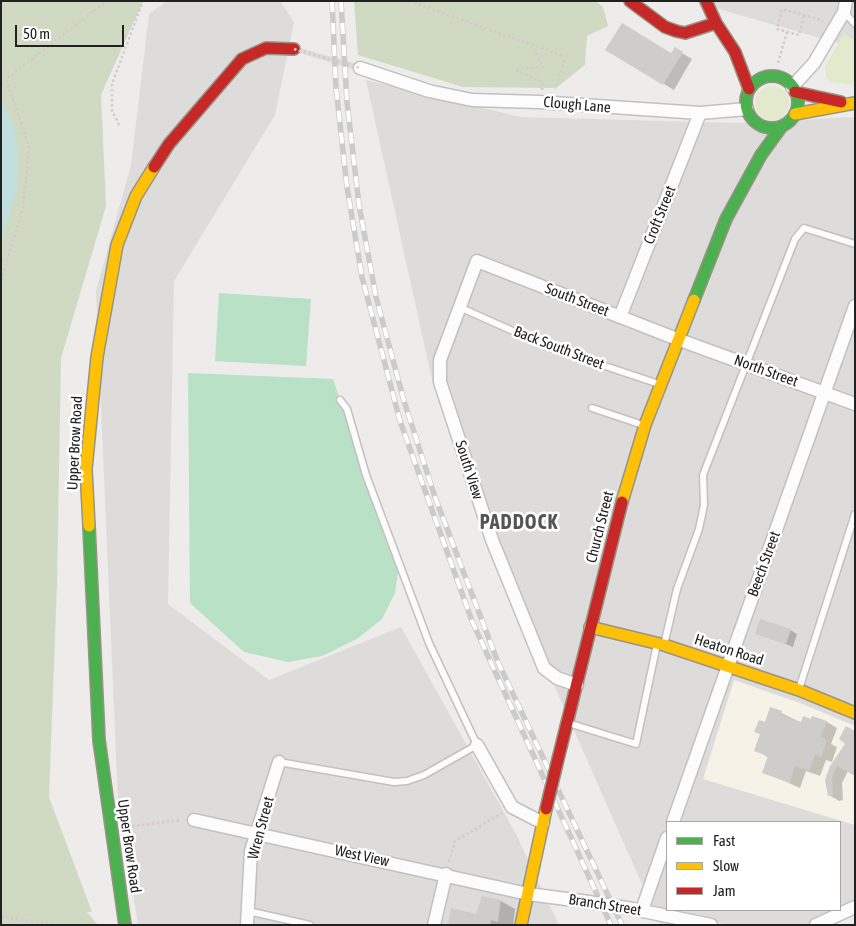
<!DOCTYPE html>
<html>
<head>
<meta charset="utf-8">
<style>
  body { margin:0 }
  #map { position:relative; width:856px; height:926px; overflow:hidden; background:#eeecea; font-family:"Asap Condensed",sans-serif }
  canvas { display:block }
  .frame { position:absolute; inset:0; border:2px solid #212121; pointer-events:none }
  .legend { position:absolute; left:666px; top:821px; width:175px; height:90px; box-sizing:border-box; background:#fff; border:1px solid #a6a6a6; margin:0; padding:6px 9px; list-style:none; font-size:15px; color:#212121 }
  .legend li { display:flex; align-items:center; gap:10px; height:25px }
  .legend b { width:25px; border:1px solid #a6a6a6 }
  .scale { position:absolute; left:15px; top:25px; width:109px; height:22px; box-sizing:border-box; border:2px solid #212121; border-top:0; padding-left:6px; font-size:15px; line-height:18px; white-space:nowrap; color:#212121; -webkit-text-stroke:4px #fff; paint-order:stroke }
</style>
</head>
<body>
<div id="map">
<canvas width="856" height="926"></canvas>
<div class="frame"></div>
<ul class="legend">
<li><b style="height:6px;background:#4caf50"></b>Fast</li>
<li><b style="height:6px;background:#ffc107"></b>Slow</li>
<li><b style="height:6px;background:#c62828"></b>Jam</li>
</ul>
<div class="scale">50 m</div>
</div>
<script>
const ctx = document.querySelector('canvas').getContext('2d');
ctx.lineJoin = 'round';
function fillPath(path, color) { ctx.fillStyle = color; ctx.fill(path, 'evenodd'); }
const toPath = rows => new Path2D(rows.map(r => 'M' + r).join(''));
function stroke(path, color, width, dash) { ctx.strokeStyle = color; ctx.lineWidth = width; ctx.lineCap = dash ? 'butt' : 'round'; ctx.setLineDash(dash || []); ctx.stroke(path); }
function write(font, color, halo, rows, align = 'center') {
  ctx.font = font + ' "Asap Condensed",sans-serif'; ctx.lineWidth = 5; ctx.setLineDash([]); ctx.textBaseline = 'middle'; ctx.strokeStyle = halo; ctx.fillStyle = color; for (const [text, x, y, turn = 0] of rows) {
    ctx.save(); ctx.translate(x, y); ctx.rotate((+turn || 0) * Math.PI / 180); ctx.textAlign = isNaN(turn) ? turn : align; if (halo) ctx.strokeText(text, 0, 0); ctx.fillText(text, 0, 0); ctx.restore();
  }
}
fillPath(toPath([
  [167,1,280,1,294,22,275,115,174,281,168,604,269,680,401,627,516,834,559,925,138,925,118,802,96,291,131,165,149,14],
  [691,1,855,1,855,48],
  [366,80,521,117,737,123,855,117,855,908,809,925,731,925,662,914,696,925,660,925,515,597,432,380],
  [667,822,840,822,840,910,667,910]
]), '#dedcdb');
fillPath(toPath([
  [734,680,800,703,855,726,855,825,703,779]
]), '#f6f2e7');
fillPath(toPath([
  [844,33,855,41,855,85,830,82,826,77,825,67],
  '755 103a17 17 0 1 1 34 0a17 17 0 1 1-34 0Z'
]), '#e2e9cc');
fillPath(toPath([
  [1,1,143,1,101,95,106,206,61,358,57,584,49,797,92,912,87,912,98,925,1,925],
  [354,1,596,1,603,7,608,26,587,36,585,65,556,88,463,87,358,55]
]), '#d0dac2');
fillPath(toPath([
  [219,293,311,299,306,366,215,361],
  [188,373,333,379,398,572,395,593,382,619,357,639,322,656,288,662,244,652,190,603]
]), '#b9e1c6');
fillPath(toPath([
  [1,100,15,129,18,158,17,188,1,242]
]), '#c0dfde');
fillPath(toPath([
  [294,46,360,65,358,71,293,51]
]), '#dddcdc');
fillPath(toPath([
  [675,49,692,59,674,90,607,50,671,55],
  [790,630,797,634,793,647,757,633],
  [771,708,802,723,827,722,837,728,831,744,837,747,832,762,826,760,820,776,806,771,800,788,764,772,769,758,756,750,761,735,756,732,765,724],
  [846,728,848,771,842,783,843,800,839,801,829,795,827,780,846,744],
  [483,897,501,901,515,909,513,925,449,925,476,916]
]), '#0003');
fillPath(toPath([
  [622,23,671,53,675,47,683,52,663,85,605,50],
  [760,619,791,629,786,644,755,634],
  [770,707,782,711,781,715,801,722,803,716,811,719,812,716,827,721,821,737,827,740,821,757,815,755,809,771,795,766,790,783,762,773,768,756,754,751,760,734,754,732,759,720,765,722],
  [846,726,855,731,855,776,837,766,832,777,833,795,828,796,825,780,830,766,845,744,839,739],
  [482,896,501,900,498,922,491,920,490,925,448,925,451,908,476,914]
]), '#cfcdcb');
const lane = toPath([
  [844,12,855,24],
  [459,307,551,348,659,384],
  [592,408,643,425],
  [664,645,677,589,699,529,704,505,703,475,795,239,804,228,855,244],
  [799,689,855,514],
  [568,723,636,744,657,644],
  [279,762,394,782,407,781,424,775,477,745,429,643,366,475,347,409,340,400],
  [248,911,310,925]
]);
const street = toPath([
  [360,68,429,91,472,100,539,102,700,113,747,109],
  [792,87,814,63,844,12,846,1],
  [620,317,700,113],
  [577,685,557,678,544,668,492,540,440,382,440,360,477,261,677,339,855,404],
  [477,745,512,807,543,823],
  [194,820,528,894,582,901],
  [673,822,855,306],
  [633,909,711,925],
  [642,910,667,838],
  [247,925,251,851,279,762],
  [434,925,446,874],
  [816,925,855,907]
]);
const fast = toPath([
  '746 102a26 26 0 1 1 52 0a26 26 0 1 1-52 0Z',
  [694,300,726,219,761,155,782,126],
  [89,526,99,740,125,925]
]);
const slow = toPath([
  [795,114,855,103],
  [622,502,645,425,694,300],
  [89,526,86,469,97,357,117,245,136,196,154,167],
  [590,627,664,645,799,690,855,713],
  [521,925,546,809]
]);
const jam = toPath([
  [630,1,665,27,676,31,685,33,716,23],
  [706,1,716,23,735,52,749,89],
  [795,92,841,102],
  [154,167,169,144,242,59,266,48,294,49],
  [558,759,622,502]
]);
stroke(lane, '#c2c1c0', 9);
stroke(street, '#c2c1c0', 15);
stroke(fast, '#989483', 14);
stroke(slow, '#989483', 14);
stroke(jam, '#989483', 14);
stroke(toPath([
  [409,1,566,57,555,89],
  [804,16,799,35,777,29,782,9,821,20,823,22],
  [532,44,543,67,515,70,543,82,542,90],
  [778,63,787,32],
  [119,125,112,110,112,84,143,1],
  [1,280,23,208,29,147,6,79,107,1],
  [127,827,181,820],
  [449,862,455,841,502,813],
  [1,917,63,925]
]), '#d6c9ca', 2.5, [2.5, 2.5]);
stroke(lane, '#fcfcfc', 6);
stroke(street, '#fcfcfc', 12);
stroke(fast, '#4caf50', 11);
stroke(slow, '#ffc107', 11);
stroke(jam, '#c62828', 11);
const rail = toPath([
  [332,1,336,88,347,187,362,277,400,421,472,621,611,925],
  [341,1,347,102,359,205,376,297,404,401,435,497,497,660,622,925]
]);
stroke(rail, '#cbcbcb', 5.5);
stroke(rail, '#fff', 4, [11]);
const streetBridge = toPath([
  [582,901,633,909]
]);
const jamBridge = toPath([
  [546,809,558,759]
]);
stroke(streetBridge, '#c2c1c0', 15, []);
stroke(jamBridge, '#989483', 14, []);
stroke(toPath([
  [294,49,360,68]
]), '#d6c9ca', 2.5, [2.5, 2.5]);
stroke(streetBridge, '#fcfcfc', 12);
stroke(jamBridge, '#c62828', 11);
write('15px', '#212121', '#fff', [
  ["Clough Lane",577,105,5],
  ["Croft Street",660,215,-68],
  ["South Street",577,300,21],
  ["Back South Street",559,348,21],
  ["North Street",766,371,20],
  ["Upper Brow Road",75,443,-87],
  ["South View",469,470,72],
  ["Church Street",600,527,-76],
  ["Beech Street",764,564,-70],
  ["Heaton Road",729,650,18],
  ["Wren Street",261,828,-75],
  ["Upper Brow Road",129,846,82],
  ["West View",362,856,12],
  ["Branch Street",605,905,9]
]);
ctx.letterSpacing = '1px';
write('bold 20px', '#545454', '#fff', [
  ["PADDOCK",519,523]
]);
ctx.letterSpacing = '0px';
</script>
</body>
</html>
